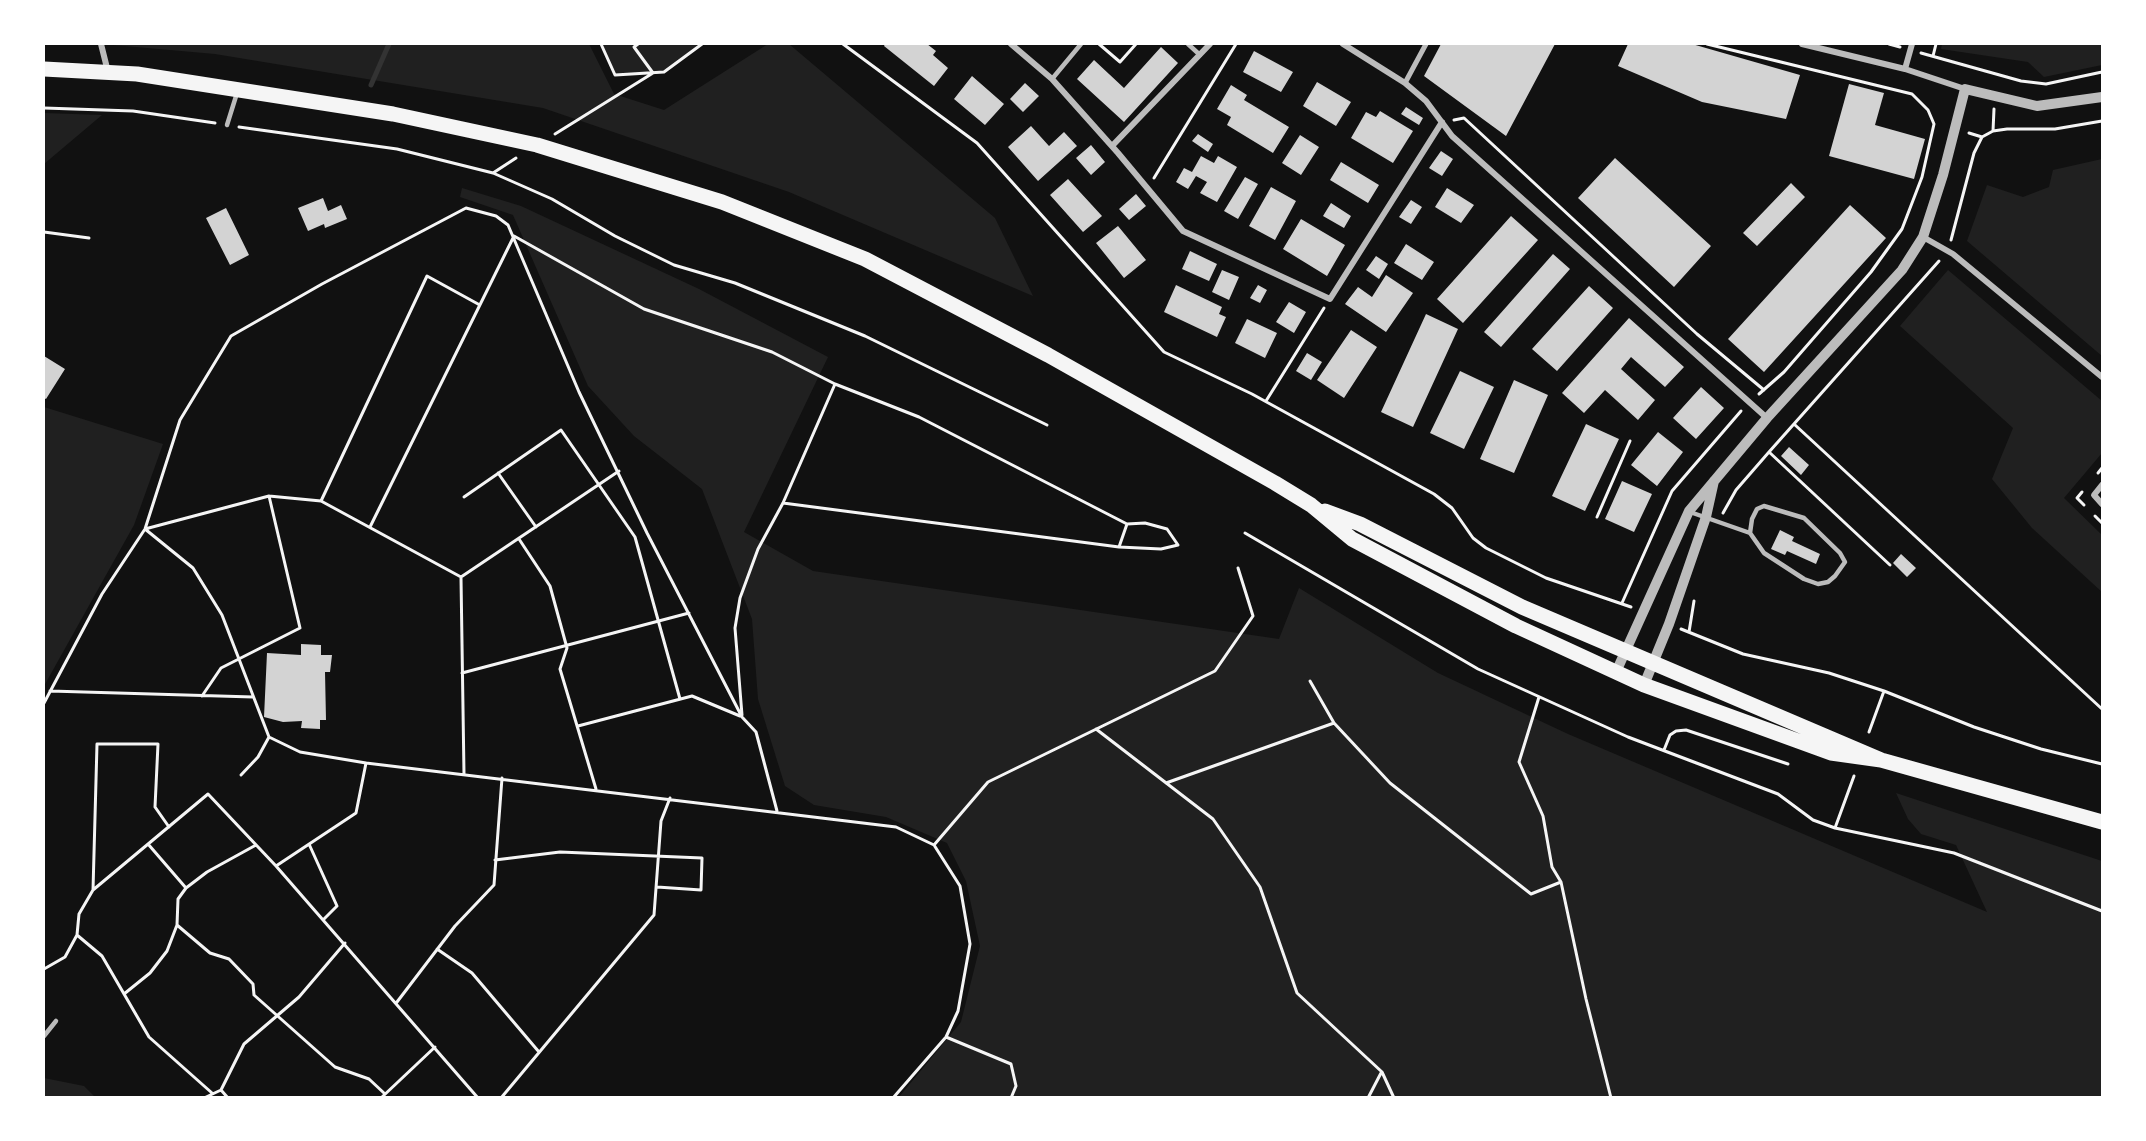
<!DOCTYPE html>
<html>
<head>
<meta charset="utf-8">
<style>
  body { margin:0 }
  #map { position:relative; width:2146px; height:1141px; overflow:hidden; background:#111; font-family:Quicksand,sans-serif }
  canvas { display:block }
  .frame { position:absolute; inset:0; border:45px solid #fff; pointer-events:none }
</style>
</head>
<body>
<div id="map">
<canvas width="2146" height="1141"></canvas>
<div class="frame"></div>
</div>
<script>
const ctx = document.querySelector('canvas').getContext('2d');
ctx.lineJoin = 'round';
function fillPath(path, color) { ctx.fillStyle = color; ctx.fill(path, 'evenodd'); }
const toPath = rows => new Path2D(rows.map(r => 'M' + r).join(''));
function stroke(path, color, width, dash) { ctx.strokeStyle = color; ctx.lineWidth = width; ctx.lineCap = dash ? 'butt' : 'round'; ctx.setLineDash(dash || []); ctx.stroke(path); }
fillPath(toPath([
  [102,44,589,44,614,94,664,110,768,44,789,44,995,218,1033,296,789,192,543,108,215,54],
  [601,44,702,44,664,72,615,75],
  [1942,44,2102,44,2102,65,2044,77,2028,62,1941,49],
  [44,113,102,115,44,164],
  [2102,159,2102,356,1967,241,1987,185,2023,197,2049,187,2053,170],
  [462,188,521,206,699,289,828,357,744,532,813,571,1279,639,1299,588,1438,673,1568,734,1987,912,1956,845,1921,834,1908,819,1896,793,2102,861,2102,1097,899,1097,961,1022,980,946,966,881,947,843,886,817,814,805,785,786,758,699,752,619,702,489,634,436,588,386,513,215,460,197],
  [1948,270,2102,401,2102,453,2064,498,2102,535,2102,592,2032,528,1992,479,2013,428,1900,326],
  [44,407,163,444,134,525,44,686],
  [44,1078,84,1086,95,1097,44,1097]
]), '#202020');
stroke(toPath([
  [371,85,389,44]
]), '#333', 5);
fillPath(toPath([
  [885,44,927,44,936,51,933,55,948,68,934,86,884,46],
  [1441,44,1555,44,1506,136,1424,76],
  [1628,44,1692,44,1800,75,1786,119,1702,102,1618,66],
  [1161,47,1178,63,1124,122,1077,79,1094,60,1124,88],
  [1254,51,1293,72,1281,92,1243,72],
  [972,76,1004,104,985,125,954,99],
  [1317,82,1351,102,1336,126,1303,106],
  [1025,83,1039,96,1023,112,1010,99],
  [1849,84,1884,93,1875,125,1925,139,1914,179,1829,156],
  [1231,85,1247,95,1244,100,1289,127,1273,153,1227,125,1231,117,1217,109],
  [1406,107,1423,118,1419,125,1401,114],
  [1380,111,1413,131,1393,163,1351,138,1366,112,1376,117],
  [1031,126,1049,146,1064,132,1077,146,1038,181,1008,147],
  [1198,134,1213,144,1208,152,1192,141],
  [1300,135,1319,147,1301,175,1282,163],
  [1091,145,1105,162,1091,175,1076,158],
  [1441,151,1453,159,1442,176,1429,168],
  [1201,156,1214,163,1218,156,1237,167,1217,202,1200,193,1207,182,1196,176,1188,189,1176,182,1184,168,1192,172],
  [1615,158,1711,246,1674,287,1578,198],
  [1341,162,1379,185,1368,203,1330,180],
  [1245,177,1258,184,1238,219,1224,211],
  [1068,179,1102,216,1083,232,1050,195],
  [1791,183,1805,197,1757,246,1743,233],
  [1271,187,1296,201,1275,240,1249,226],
  [1447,188,1474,205,1461,223,1435,207],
  [1136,194,1146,206,1129,220,1119,209],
  [323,198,328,211,341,205,347,219,325,228,324,224,308,231,298,208],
  [1411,200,1422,207,1411,224,1399,217],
  [1331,203,1351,216,1344,228,1323,216],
  [1850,205,1886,238,1764,372,1728,339],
  [226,208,249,255,230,265,206,218],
  [1511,216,1538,240,1463,323,1437,299],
  [1301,219,1345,245,1327,276,1283,249],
  [1118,226,1146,260,1124,278,1096,243],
  [1406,244,1434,262,1422,280,1394,263],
  [1190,251,1217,264,1209,281,1182,269],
  [1553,254,1570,269,1501,347,1484,332],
  [1376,256,1388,264,1379,279,1366,270],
  [1222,270,1239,277,1229,300,1212,292],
  [1386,275,1413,293,1386,332,1345,304,1358,287,1372,297],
  [1176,285,1222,307,1219,314,1226,317,1217,337,1164,312],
  [1258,285,1267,290,1260,303,1250,298],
  [1589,286,1613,308,1557,371,1532,349],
  [1289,302,1306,312,1294,333,1276,322],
  [1426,314,1458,329,1413,427,1381,412],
  [1629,318,1684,367,1665,387,1631,357,1621,369,1655,400,1638,420,1605,390,1584,413,1562,393],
  [1247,319,1277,333,1265,358,1235,343],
  [1351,330,1377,347,1344,398,1317,380],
  [1307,353,1322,362,1311,380,1296,371],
  [44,356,65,369,46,399,44,398],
  [1460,371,1494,387,1464,449,1430,433],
  [1514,380,1548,395,1514,473,1480,459],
  [1701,387,1724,408,1696,439,1673,418],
  [1586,424,1619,439,1585,511,1552,496],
  [1658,432,1683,452,1657,486,1631,465],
  [1789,447,1809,465,1801,475,1781,456],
  [1622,481,1652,494,1634,532,1605,519],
  [1780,530,1794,537,1792,541,1820,554,1816,564,1787,551,1785,555,1771,549],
  [1901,554,1916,568,1907,577,1893,563],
  [301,644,321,645,321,655,332,655,330,672,325,672,326,720,320,720,320,729,301,728,302,721,283,722,264,717,267,653,301,655]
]), '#d3d3d3');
stroke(toPath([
  [601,44,615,75,664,72,702,44],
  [843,44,977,143,1164,352,1252,394,1434,494,1452,508,1473,538,1486,548,1546,578,1631,607],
  [1099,44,1120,62,1136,44],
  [1707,44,1912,94,1928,110,1934,124,1922,177,1902,229,1871,272,1784,372,1759,394],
  [1889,44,1900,47],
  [1921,53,2021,81,2046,84,2102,72],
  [1933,56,1936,44],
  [44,108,133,111,215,123],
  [1454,120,1464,118,1697,334,1764,390],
  [239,127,397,149,493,173,552,199,615,236,674,265,735,283,865,336,1047,425],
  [1993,131,1994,109],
  [1969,133,1982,137,1993,131,2007,129,2055,129,2102,121],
  [555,134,653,73,634,47,638,44],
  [493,173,516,158],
  [1154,178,1236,44],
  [44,232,89,238],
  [1951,240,1974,153,1982,137],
  [1266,401,1324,308],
  [1794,424,2102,709],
  [1769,452,1890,565],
  [498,473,536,527],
  [2098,473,2102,468],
  [2082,492,2077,498,2084,505],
  [464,497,561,430,635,537,680,699],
  [321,501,427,276,478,304],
  [1723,513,1736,490,1769,452,1939,261],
  [2095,516,2102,523],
  [1597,517,1630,441],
  [370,527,514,236,644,309,772,352,835,384,919,417,1127,524,1119,547,783,503],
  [145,529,193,568,222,615,269,737,300,752,366,763,896,827,934,845,960,886,970,944,958,1011,946,1037,893,1098],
  [145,529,269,496,321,501,461,577,619,471],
  [1245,533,1478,669,1628,737,1778,794,1813,820,1835,828,1954,853,2102,911],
  [519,539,550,586,567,648,560,669,596,789],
  [1119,547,1161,549,1178,545,1167,529,1145,523,1127,524],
  [461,578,464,774],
  [1622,603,1672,491,1741,411],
  [1681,629,1743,654,1829,673,1884,691,1974,727,2041,749,2102,764],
  [1689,632,1694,601],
  [462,673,689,613],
  [1310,681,1334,723,1390,783,1531,894,1561,882],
  [50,691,253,697],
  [202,696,221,668,300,628,269,496],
  [1539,697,1519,762,1543,816,1552,867,1561,882,1586,999,1611,1098],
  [44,703,102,594,145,529,180,420,231,336,322,284,466,208,496,216,508,225,579,392,647,533,742,717,756,732,777,811],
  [742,715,735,628,740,598,758,549,783,503,835,384],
  [578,726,692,696,740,716],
  [1096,729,1213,819,1260,887,1297,993,1382,1072,1394,1098],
  [1869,732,1884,691],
  [1664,750,1670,735,1676,731,1686,730,1788,764],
  [241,775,258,757,269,737],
  [1166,783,1334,723],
  [1835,828,1854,776],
  [148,844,186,888],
  [309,844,337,906,324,919],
  [934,845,988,782,1215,671,1253,616,1238,568],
  [495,860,560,852,702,858,701,890,657,887],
  [276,866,356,813,366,763],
  [93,890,97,744,158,744,155,807,169,827],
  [177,925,210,953,229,959,253,984,254,995,335,1067,369,1079,385,1094],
  [77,935,102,956,149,1037,212,1093],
  [437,949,472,973,539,1052],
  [44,969,65,957,77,935,79,914,93,890,208,794,276,866,478,1098],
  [124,994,150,973,167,951,177,925,178,899,186,888,207,872,256,845],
  [397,1002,455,926,494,885,502,778],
  [946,1037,1011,1064,1016,1086,1011,1098],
  [221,1090,244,1044,299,997,345,943],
  [204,1098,221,1090,228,1098],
  [381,1098,435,1047],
  [501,1098,654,915,661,821,670,798],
  [1368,1098,1381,1073]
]), '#f5f5f5', 3);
stroke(toPath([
  [1188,44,1200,55],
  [1052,79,1081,44],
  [227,125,237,93],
  [1764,506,1804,518,1840,553,1845,562,1835,576,1828,582,1818,584,1804,579,1764,553,1750,533,1752,519,1757,509,1764,506],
  [1690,512,1750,533],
  [44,1036,56,1021]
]), '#bcbcbc', 4.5);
stroke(toPath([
  [1405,83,1426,44]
]), '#bcbcbc', 5);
stroke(toPath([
  [101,44,108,72],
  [1011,44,1052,79,1118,153,1183,231,1330,299,1442,122],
  [1343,44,1405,83,1426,101,1452,136,1767,418],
  [1802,44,1905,69,1965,89],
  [1905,69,1912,44],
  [1112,146,1210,44],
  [1923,237,1953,254,2102,377],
  [2102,485,2094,495,2102,504]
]), '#bcbcbc', 6);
stroke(toPath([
  [1616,672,1689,511,1767,418,1902,270,1923,237,1943,175,1965,89,2037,106,2102,97],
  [1644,685,1669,624,1706,517,1714,481]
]), '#bcbcbc', 10);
stroke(toPath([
  [44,69,137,74,393,114,537,145,722,202,865,259,1048,355,1275,483,1311,505,1352,539,1516,626,1644,685,1831,753,1881,760],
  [1325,511,1360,524,1522,607,1881,760,2102,822]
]), '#f5f5f5', 15);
</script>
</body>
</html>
